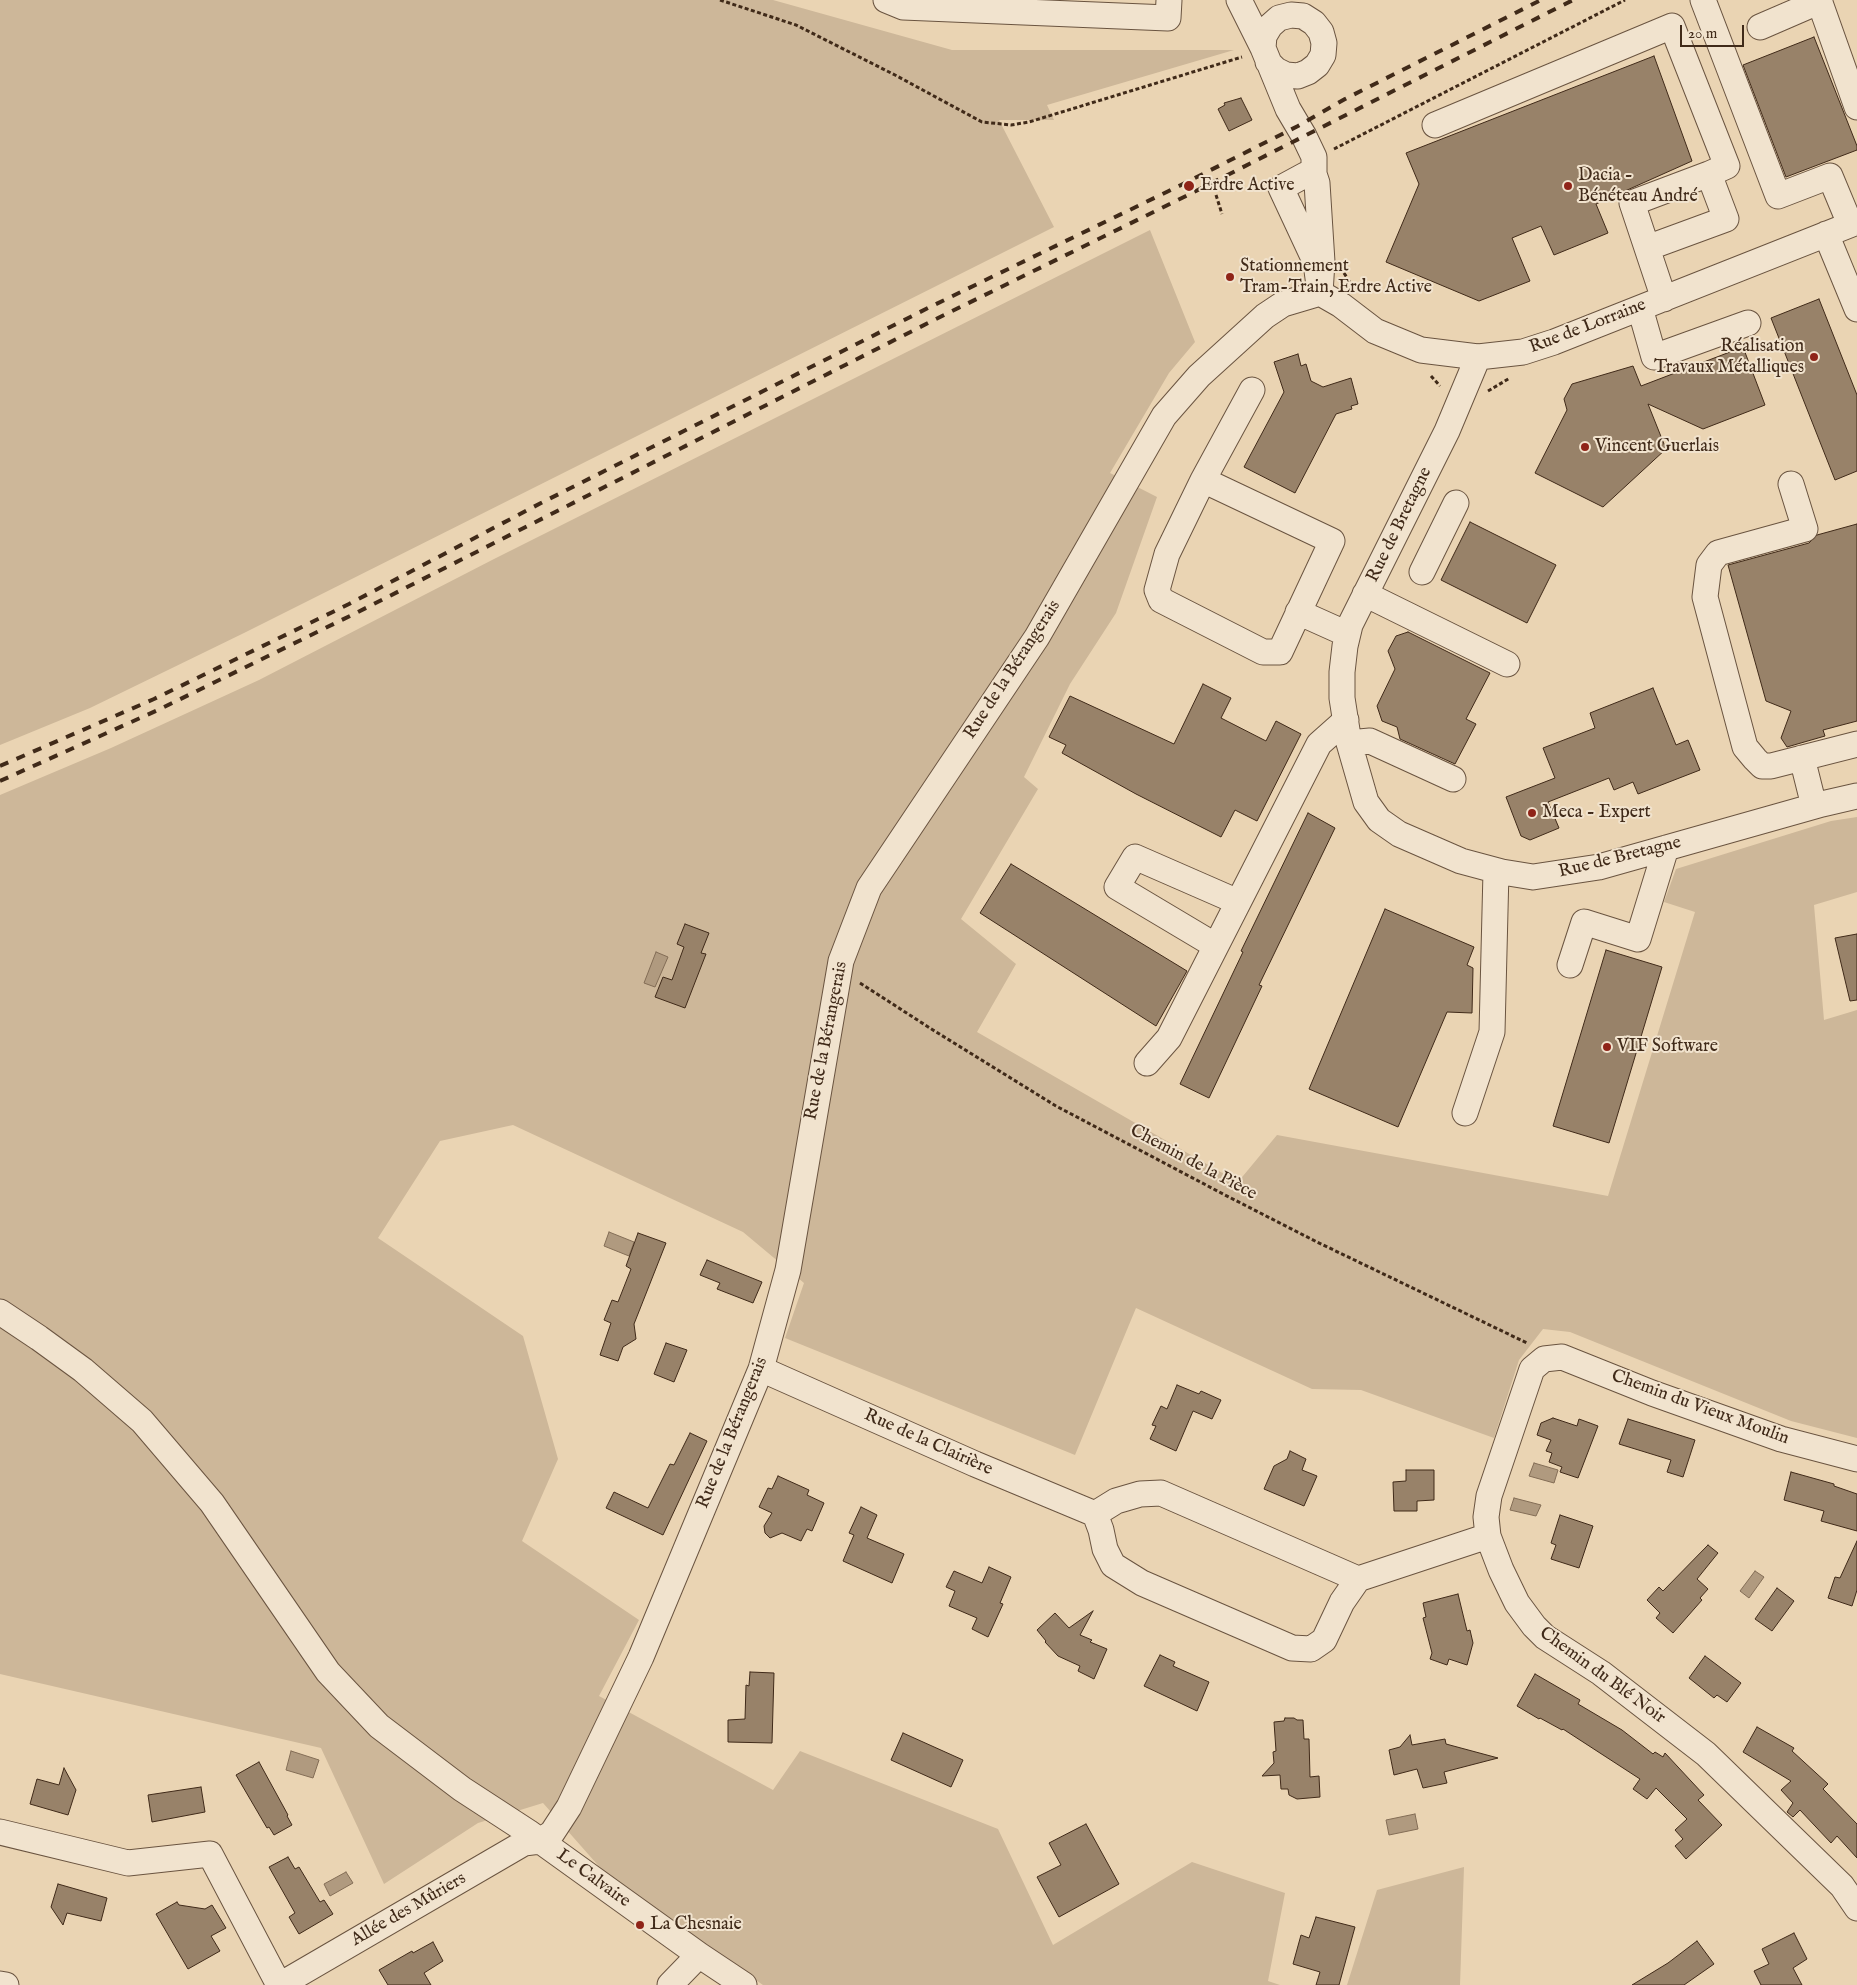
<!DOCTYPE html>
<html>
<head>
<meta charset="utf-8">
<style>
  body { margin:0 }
  #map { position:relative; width:1857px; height:1985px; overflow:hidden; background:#ead4b3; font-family:"IM FELL English",serif }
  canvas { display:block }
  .scale { position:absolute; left:1680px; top:25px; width:64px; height:22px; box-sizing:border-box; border:2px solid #402a19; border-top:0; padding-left:6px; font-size:15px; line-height:18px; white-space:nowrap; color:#402a19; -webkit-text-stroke:4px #f1e3ce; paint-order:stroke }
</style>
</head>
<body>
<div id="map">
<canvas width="1857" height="1985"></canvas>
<div class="scale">20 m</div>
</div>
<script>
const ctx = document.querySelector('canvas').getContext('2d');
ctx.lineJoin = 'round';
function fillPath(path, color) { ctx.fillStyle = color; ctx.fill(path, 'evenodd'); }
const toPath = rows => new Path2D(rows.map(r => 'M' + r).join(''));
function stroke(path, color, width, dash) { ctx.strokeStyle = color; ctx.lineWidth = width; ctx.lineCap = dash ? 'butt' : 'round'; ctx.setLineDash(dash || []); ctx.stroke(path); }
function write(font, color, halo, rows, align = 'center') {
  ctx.font = font + ' "IM FELL English",serif'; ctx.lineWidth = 4; ctx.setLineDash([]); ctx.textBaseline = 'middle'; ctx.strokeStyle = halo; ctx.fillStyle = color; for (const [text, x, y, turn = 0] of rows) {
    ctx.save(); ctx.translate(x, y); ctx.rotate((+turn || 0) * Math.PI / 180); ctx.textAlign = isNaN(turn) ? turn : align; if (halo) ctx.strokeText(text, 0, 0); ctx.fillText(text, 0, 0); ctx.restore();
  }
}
fillPath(toPath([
  [0,0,773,0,952,50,1234,50,1047,105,1054,120,999,120,1054,227,244,633,90,708,0,745],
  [1150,230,1195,342,1169,373,1110,473,1157,497,1116,613,1070,684,1024,777,1038,789,961,919,1016,964,977,1032,1238,1182,1277,1135,1608,1196,1695,912,1664,902,1676,869,1831,821,1857,817,1857,892,1814,905,1824,1020,1857,1010,1857,1438,1791,1421,1570,1332,1543,1329,1519,1360,1494,1438,1361,1390,1312,1389,1136,1308,1075,1455,785,1338,804,1283,743,1232,513,1125,440,1141,378,1238,523,1336,558,1459,522,1541,639,1620,599,1696,773,1790,800,1751,998,1829,1053,1945,1192,1862,1285,1893,1268,1981,1280,1985,763,1985,611,1880,543,1803,478,1823,384,1884,321,1748,0,1674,0,795,111,748,259,680,494,559],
  [1464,1867,1460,1985,1347,1985,1377,1890]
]), '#cdb799');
const water = toPath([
  [656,952,668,957,655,987,644,983,656,952],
  [609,1232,634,1242,629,1256,604,1246,609,1232],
  [1534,1463,1558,1470,1554,1483,1529,1476,1534,1463],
  [1514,1498,1541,1505,1536,1516,1510,1510,1514,1498],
  [1755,1571,1764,1577,1749,1598,1740,1591,1755,1571],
  [291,1751,319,1760,313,1778,286,1770,291,1751],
  [1415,1814,1418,1829,1389,1835,1386,1820,1415,1814],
  [346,1872,353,1883,330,1896,324,1884,346,1872]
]);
fillPath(water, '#b09a7f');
stroke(water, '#836d56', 1);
const building = toPath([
  [1814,37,1857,146,1857,150,1786,177,1743,65,1814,37],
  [1654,56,1692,161,1596,204,1608,233,1554,255,1541,226,1512,238,1530,281,1479,301,1386,262,1419,184,1406,153,1654,56],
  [1241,98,1252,120,1229,131,1218,109,1225,105,1224,103,1241,98],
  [1819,299,1857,395,1857,471,1835,480,1771,318,1819,299],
  [1743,347,1765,405,1703,429,1648,404,1666,449,1603,507,1535,473,1567,410,1564,399,1572,384,1633,366,1641,386,1743,347],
  [1298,354,1301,366,1306,364,1311,381,1323,387,1351,378,1358,404,1351,406,1352,409,1336,414,1295,493,1244,467,1284,392,1274,362,1298,354],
  [1470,522,1556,565,1527,623,1441,580,1470,522],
  [1857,524,1857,721,1823,730,1825,736,1787,747,1781,738,1791,711,1766,701,1728,565,1809,543,1817,535,1857,524],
  [1408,632,1490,673,1466,719,1476,724,1455,764,1400,739,1397,727,1382,721,1377,706,1395,669,1388,651,1396,636,1408,632],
  [1203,684,1231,698,1221,718,1266,741,1276,721,1301,734,1257,821,1235,810,1221,837,1136,794,1062,753,1066,745,1049,737,1070,696,1174,744,1203,684],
  [1653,688,1676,745,1688,740,1700,770,1638,794,1633,782,1614,790,1609,778,1548,802,1559,828,1530,840,1521,836,1506,797,1555,778,1543,748,1595,728,1590,713,1653,688],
  [1308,813,1335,828,1259,985,1262,986,1209,1098,1180,1084,1243,952,1241,951,1308,813],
  [1011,864,1187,971,1156,1026,980,913,1011,864],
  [1385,909,1474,947,1467,965,1473,968,1472,1013,1447,1012,1398,1127,1309,1089,1385,909],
  [685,924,709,933,701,953,706,954,685,1008,655,997,663,977,672,980,684,947,677,944,685,924],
  [1857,934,1857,1000,1850,1001,1835,938,1857,934],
  [1606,950,1662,967,1609,1143,1553,1126,1606,950],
  [638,1233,666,1243,634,1324,636,1339,623,1347,618,1361,600,1355,611,1323,604,1320,612,1300,618,1302,631,1269,626,1266,638,1233],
  [707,1260,762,1282,753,1303,717,1289,720,1283,700,1275,707,1260],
  [666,1343,687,1350,674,1382,654,1374,666,1343],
  [1177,1385,1199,1394,1201,1391,1221,1400,1212,1419,1193,1411,1176,1451,1150,1439,1156,1426,1152,1425,1161,1406,1167,1409,1177,1385],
  [1553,1418,1577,1426,1579,1419,1598,1426,1578,1478,1560,1472,1562,1467,1549,1462,1552,1453,1546,1451,1551,1440,1537,1435,1541,1423,1553,1418],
  [1628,1419,1695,1440,1683,1477,1667,1472,1671,1460,1619,1444,1628,1419],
  [690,1433,707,1441,663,1535,606,1508,614,1492,648,1508,670,1464,674,1465,690,1433],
  [1290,1451,1306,1459,1302,1470,1317,1476,1304,1506,1264,1489,1274,1466,1287,1459,1290,1451],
  [1406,1470,1434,1470,1434,1500,1417,1501,1417,1511,1394,1511,1393,1482,1406,1481,1406,1470],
  [1791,1472,1834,1484,1834,1486,1857,1494,1857,1531,1821,1521,1824,1511,1784,1500,1791,1472],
  [778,1476,809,1490,807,1495,824,1503,812,1531,807,1529,801,1541,782,1533,770,1538,765,1533,764,1526,772,1513,759,1507,768,1488,772,1489,778,1476],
  [861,1507,877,1515,867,1538,904,1554,892,1583,843,1561,854,1535,849,1533,861,1507],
  [1560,1515,1593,1526,1579,1568,1551,1559,1556,1545,1551,1543,1560,1515],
  [1857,1541,1857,1590,1852,1606,1828,1598,1835,1577,1840,1578,1857,1541],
  [1708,1545,1718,1553,1697,1579,1708,1589,1700,1598,1702,1600,1673,1633,1656,1618,1660,1613,1647,1600,1659,1587,1663,1591,1708,1545],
  [989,1567,1011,1577,1000,1603,1003,1604,988,1637,972,1629,977,1618,949,1606,955,1591,946,1587,954,1571,982,1583,989,1567],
  [1777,1588,1794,1601,1772,1631,1755,1619,1777,1588],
  [1458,1594,1467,1631,1470,1630,1473,1643,1467,1665,1449,1659,1447,1665,1430,1659,1432,1653,1423,1618,1426,1617,1423,1603,1458,1594],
  [1093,1611,1080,1635,1092,1640,1090,1642,1107,1649,1094,1679,1078,1671,1080,1666,1058,1656,1045,1642,1046,1641,1037,1630,1055,1613,1069,1628,1093,1611],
  [1160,1655,1175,1662,1173,1666,1209,1682,1197,1711,1144,1686,1160,1655],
  [1705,1656,1741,1683,1727,1702,1717,1695,1714,1698,1689,1678,1705,1656],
  [750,1672,774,1673,772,1743,728,1742,728,1720,745,1719,746,1685,749,1686,750,1672],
  [1535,1674,1580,1700,1578,1704,1622,1730,1653,1754,1655,1752,1663,1757,1665,1753,1704,1795,1698,1800,1722,1825,1686,1859,1675,1846,1683,1839,1675,1830,1687,1819,1656,1788,1647,1799,1633,1789,1640,1779,1563,1729,1562,1730,1540,1718,1539,1719,1517,1706,1535,1674],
  [1285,1718,1294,1718,1297,1720,1303,1720,1304,1739,1309,1739,1310,1777,1319,1776,1320,1797,1297,1799,1289,1795,1288,1789,1281,1789,1280,1775,1262,1776,1274,1763,1273,1752,1276,1751,1274,1722,1284,1721,1285,1718],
  [1757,1727,1794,1748,1792,1751,1828,1784,1823,1789,1857,1824,1857,1858,1837,1836,1831,1843,1800,1810,1793,1817,1787,1812,1793,1803,1781,1790,1791,1781,1743,1752,1757,1727],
  [903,1733,963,1760,951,1787,891,1760,903,1733],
  [1410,1735,1412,1745,1445,1739,1446,1744,1498,1758,1444,1772,1447,1783,1423,1788,1417,1769,1394,1775,1389,1750,1400,1747,1410,1735],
  [259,1762,288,1815,287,1816,292,1825,274,1835,269,1827,267,1828,236,1775,259,1762],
  [64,1768,76,1790,68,1815,30,1804,37,1779,59,1785,64,1768],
  [201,1787,205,1812,152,1822,148,1795,201,1787],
  [1086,1824,1119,1884,1059,1917,1037,1877,1061,1865,1049,1843,1086,1824],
  [288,1857,295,1869,299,1867,320,1902,324,1900,333,1914,299,1934,289,1917,295,1913,269,1867,288,1857],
  [58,1884,107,1898,101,1921,67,1913,63,1925,51,1907,58,1884],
  [177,1902,179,1905,205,1909,212,1905,226,1928,211,1936,220,1951,188,1969,156,1914,177,1902],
  [1316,1917,1355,1927,1339,1985,1316,1985,1320,1972,1293,1964,1301,1935,1309,1938,1316,1917],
  [1794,1933,1807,1959,1793,1968,1802,1985,1761,1985,1754,1971,1769,1964,1762,1949,1794,1933],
  [1697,1941,1714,1964,1684,1985,1632,1985,1668,1963,1697,1941],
  [433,1942,443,1961,424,1973,431,1985,388,1985,379,1970,412,1951,413,1953,433,1942]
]);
fillPath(building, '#988269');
stroke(building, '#402a19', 1);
const minor = toPath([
  [886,0,903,7,1168,18,1169,0],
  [1239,0,1263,48,1288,109,1304,136,1314,157,1314,174],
  [1703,0,1778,196,1830,176,1850,224],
  [1819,0,1857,107],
  [1760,27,1820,1],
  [1263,48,1264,36,1270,26,1279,18,1291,15,1303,16,1314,23,1321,32,1324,43,1323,55,1317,65,1308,72,1298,76,1286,75,1276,70,1268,62],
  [1435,125,1672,26,1727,166,1709,174],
  [1314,174,1317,183,1322,262,1320,293,1316,263,1281,188,1305,175,1314,174],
  [1826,234,1857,309],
  [1647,248,1726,219,1709,174,1632,203,1664,299],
  [1320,293,1341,305,1375,331,1421,350,1478,357,1523,352,1554,342,1857,222],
  [1640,308,1654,357,1748,323],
  [1478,357,1447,431,1350,625,1345,646,1342,672,1342,698,1349,743,1366,802,1379,820,1399,834,1461,861,1502,872,1533,877,1599,867,1822,804,1857,796],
  [1203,480,1167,554,1157,590,1161,600,1263,652,1280,652,1332,541,1203,480,1252,390],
  [1791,484,1805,529,1718,553,1709,565,1705,597,1745,747,1755,759,1762,766,1771,766,1857,744],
  [1422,572,1456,503],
  [1365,594,1507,664],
  [1298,612,1347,634],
  [1349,743,1370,741,1453,779],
  [1802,758,1814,806],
  [1216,946,1117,887,1135,857,1238,902],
  [1570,965,1584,922,1638,939,1666,848],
  [1147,1063,1169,1038,1319,744,1346,720],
  [1465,1113,1492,1032,1496,871],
  [0,1312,39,1338,83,1370,142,1421,212,1503,328,1672,379,1726,462,1789,528,1832,699,1955,744,1985],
  [761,1369,975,1464,1095,1514,1101,1530,1105,1549,1113,1565,1142,1583,1292,1648,1311,1649,1324,1640,1342,1602,1358,1579,1488,1536],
  [1857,1459,1781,1439,1652,1393,1562,1357,1544,1359,1532,1369,1489,1496,1486,1517,1488,1536,1501,1570,1517,1603,1534,1626,1545,1637,1601,1673,1706,1754,1842,1886,1857,1908],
  [1095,1514,1116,1501,1140,1494,1161,1493,1358,1579],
  [0,1832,128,1863,210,1854,279,1985],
  [0,1984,6,1985],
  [280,1985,524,1843,540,1841,552,1833,569,1807,641,1657,761,1369,788,1270,841,961,869,888,1037,637,1164,416,1199,376,1265,316,1283,304,1320,293],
  [670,1985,699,1955]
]);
stroke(minor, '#6a5440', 27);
stroke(toPath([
  [720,0,796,25,895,75,982,122,1011,125,1029,122,1242,57],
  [1334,149,1625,0],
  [1216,195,1222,214],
  [1344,273,1351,284],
  [1431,376,1440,386],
  [1488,391,1510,378],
  [860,983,933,1030,1056,1106,1225,1195,1317,1242,1527,1343]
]), '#402a19', 3, [4, 2.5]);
stroke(minor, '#f1e3ce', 25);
stroke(toPath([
  [0,766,154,699,349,604,541,503,930,307,1181,185,1298,126,1345,99,1541,0],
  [0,781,158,710,356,613,936,319,1186,196,1573,0]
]), '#402a19', 4, [9, 9]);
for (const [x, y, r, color] of [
  [1189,186,6,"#8f2418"],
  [1568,186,5,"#8f2418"],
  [1230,277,5,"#8f2418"],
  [1814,357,5,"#8f2418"],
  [1585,447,5,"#8f2418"],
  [1532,813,5,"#8f2418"],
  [1607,1047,5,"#8f2418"],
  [640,1925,5,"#8f2418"]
]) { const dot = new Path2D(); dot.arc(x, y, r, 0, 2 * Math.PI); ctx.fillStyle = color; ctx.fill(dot); stroke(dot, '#f1e3ce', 2); }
write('18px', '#402a19', '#f1e3ce', [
  ["Dacia -",1578,176],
  ["Bénéteau André",1578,197],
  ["Erdre Active",1200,186],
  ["Stationnement",1240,267],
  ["Tram-Train, Erdre Active",1240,288],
  ["Réalisation",1804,347,"right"],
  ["Travaux Métalliques",1804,368,"right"],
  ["Vincent Guerlais",1595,447],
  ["Meca - Expert",1542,813],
  ["VIF Software",1617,1047],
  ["La Chesnaie",650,1925]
], 'left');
write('18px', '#402a19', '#f1e3ce', [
  ["Rue de Lorraine",1588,327,-21],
  ["Rue de Bretagne",1400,525,-64],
  ["Rue de la Bérangerais",1013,670,-57],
  ["Rue de Bretagne",1620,858,-14],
  ["Rue de la Bérangerais",827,1041,-79],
  ["Chemin de la Pièce",1193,1163,28],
  ["Chemin du Vieux Moulin",1700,1408,20],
  ["Rue de la Bérangerais",733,1433,-68],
  ["Rue de la Clairière",928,1443,24],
  ["Chemin du Blé Noir",1602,1676,36],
  ["Le Calvaire",593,1879,36],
  ["Allée des Mûriers",409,1910,-30]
]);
</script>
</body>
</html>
